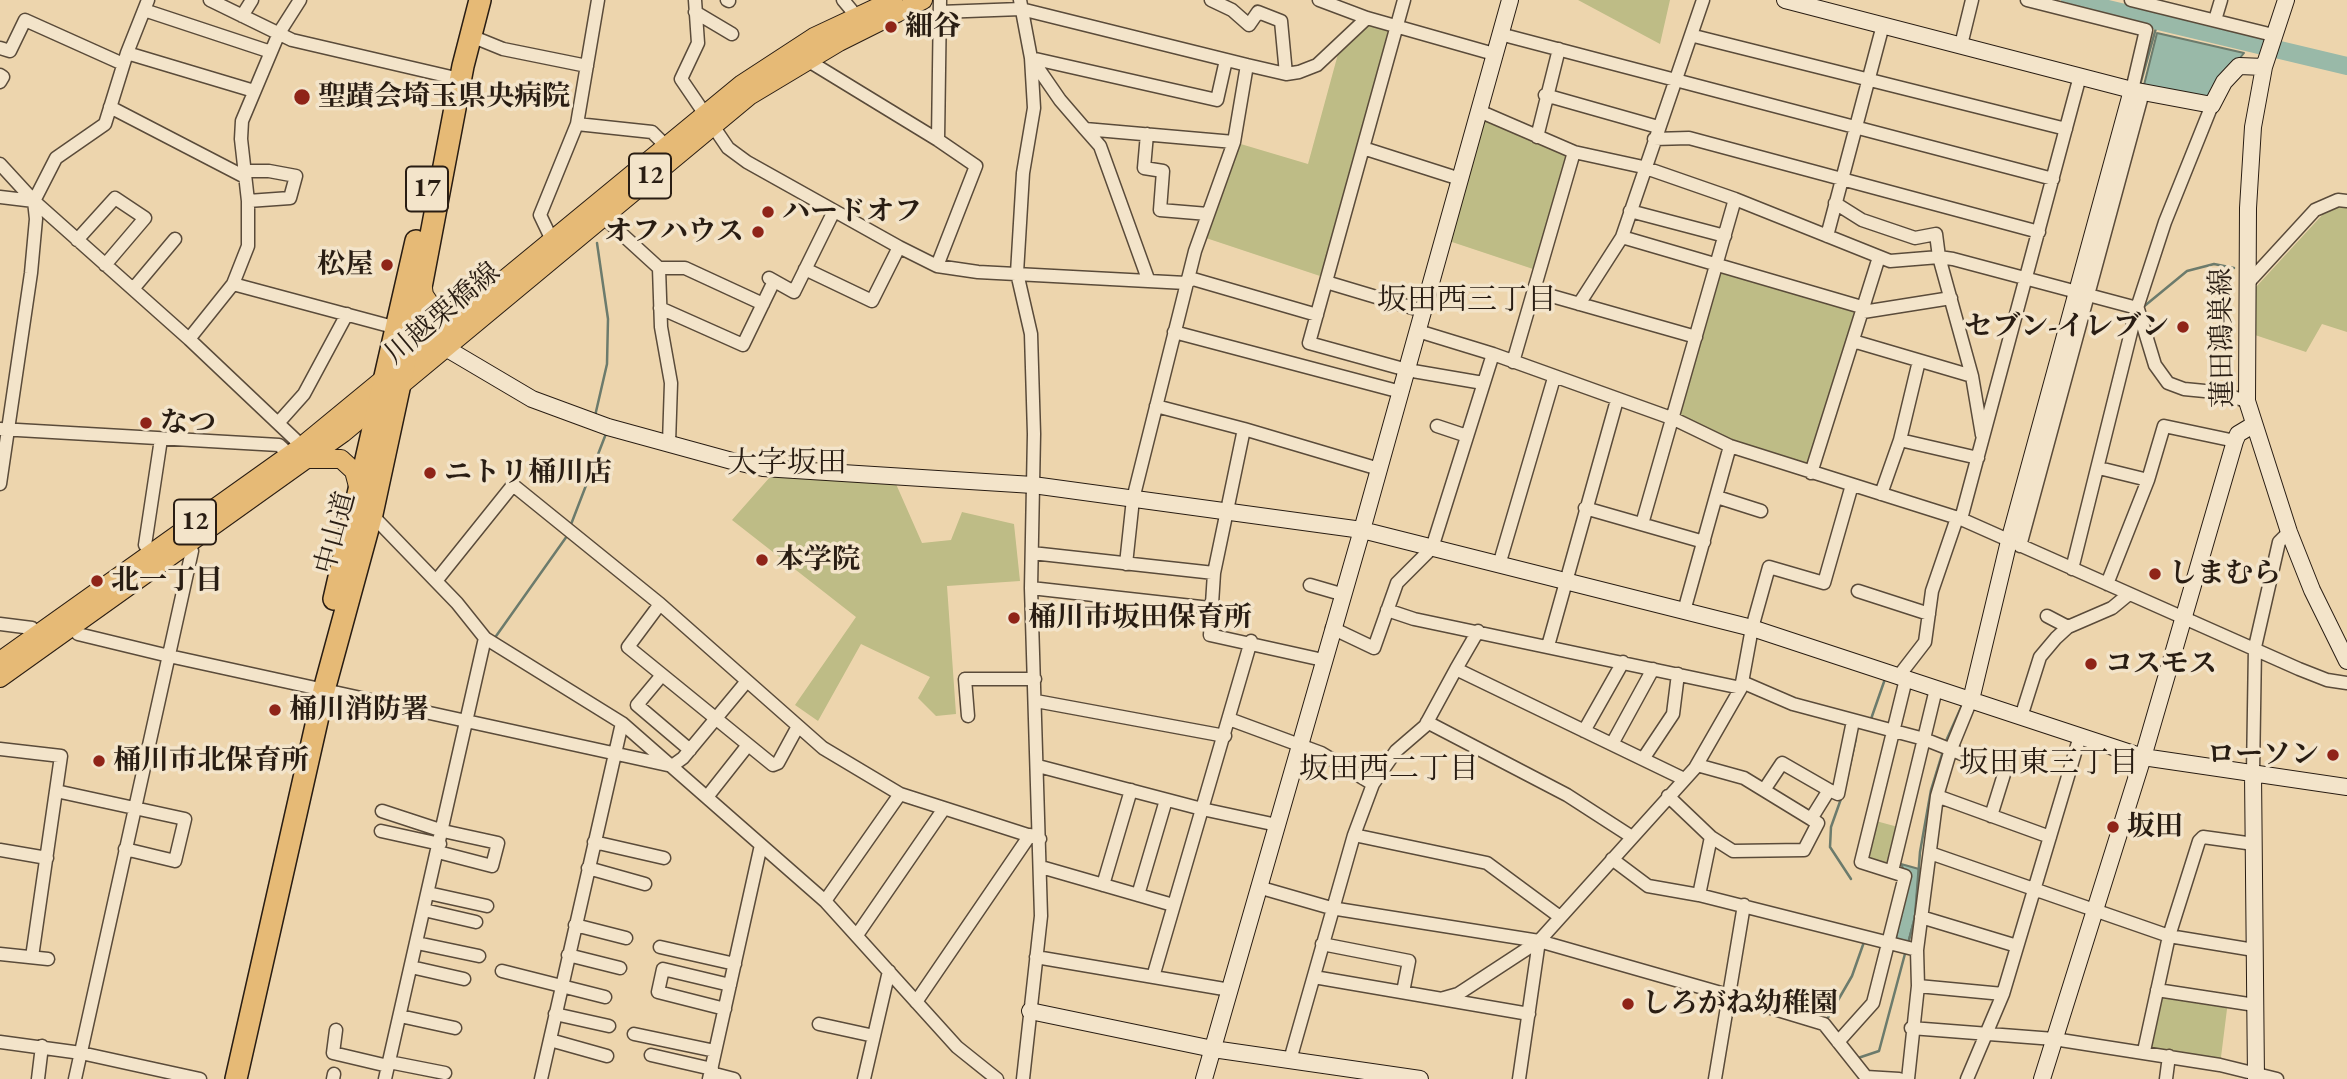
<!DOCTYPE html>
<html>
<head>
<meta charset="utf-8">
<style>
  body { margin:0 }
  canvas { display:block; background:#edd5ad }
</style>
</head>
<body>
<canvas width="2347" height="1079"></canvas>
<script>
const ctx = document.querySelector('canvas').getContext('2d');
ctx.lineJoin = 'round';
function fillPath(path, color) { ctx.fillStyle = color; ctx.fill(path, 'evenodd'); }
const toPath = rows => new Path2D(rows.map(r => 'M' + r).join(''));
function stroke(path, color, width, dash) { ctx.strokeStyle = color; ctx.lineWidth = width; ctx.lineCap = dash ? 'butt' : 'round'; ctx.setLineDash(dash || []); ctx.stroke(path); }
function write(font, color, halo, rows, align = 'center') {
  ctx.font = font + ' "EB Garamond","Noto Serif JP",serif'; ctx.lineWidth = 7; ctx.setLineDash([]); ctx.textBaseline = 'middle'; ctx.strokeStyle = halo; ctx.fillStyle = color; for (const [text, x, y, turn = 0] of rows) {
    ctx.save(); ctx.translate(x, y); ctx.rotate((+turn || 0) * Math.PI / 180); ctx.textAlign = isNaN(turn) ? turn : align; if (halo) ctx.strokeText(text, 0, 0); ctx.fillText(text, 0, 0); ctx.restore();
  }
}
fillPath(toPath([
  [1578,0,1670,0,1660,44],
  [1367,18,1398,26,1320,276,1200,236,1234,142,1308,164,1341,43],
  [1479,111,1574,152,1539,271,1443,239],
  [2347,203,2347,332,2322,324,2306,352,2255,335,2256,287,2324,213],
  [1717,265,1865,308,1811,473,1674,419],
  [770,477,896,484,922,543,951,540,962,512,1014,524,1020,581,947,586,956,714,936,716,918,698,930,677,861,644,818,721,795,705,856,617,732,520],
  [1876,821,1898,827,1890,862,1887,865,1870,861,1866,857],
  [2157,990,2228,1001,2220,1065,2144,1051]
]), '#bebc86');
const water = toPath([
  [2157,33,2244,53,2208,98,2144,85,2157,33],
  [1901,864,1919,869,1915,916,1908,943,1896,938,1908,879,1901,864]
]);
fillPath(water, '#99b9a8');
stroke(water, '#6c7b6c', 2);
stroke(toPath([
  [2140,85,2158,21],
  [2142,308,2187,271,2214,264,2234,268],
  [595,416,607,364,608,319,597,243],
  [570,527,607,431],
  [494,639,567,536],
  [1871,719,1885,679],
  [1946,741,1963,703],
  [1846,783,1856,738],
  [1842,796,1831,827,1830,847,1851,879],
  [1908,944,1915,917,1920,852,1931,790,1943,751],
  [1826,1021,1852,976,1864,942],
  [1858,1058,1879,1051,1906,950]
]), '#6c7b6c', 2.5);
stroke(toPath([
  [2070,0,2347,66]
]), '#99b9a8', 18);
const street = toPath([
  [210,0,292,40,451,77],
  [695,0,698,43,681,79,728,148,747,162,899,247,937,266,978,272,1186,283,1193,279,1317,315],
  [727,0,729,1],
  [843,0,858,18],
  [1020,0,1031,58,1034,108,1023,173,1017,273,1031,334,1034,434,1031,588,1041,916,1023,1079],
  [1211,0,1232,10,1249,25,1258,12,1281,21,1286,74],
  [1319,0,1367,18,1494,54],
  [1404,0,1309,343,1407,370,1483,383],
  [2027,0,2146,30,2132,90],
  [2131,0,2273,35],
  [144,10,271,52],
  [695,12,732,34],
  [940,12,1021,9,1247,65],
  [242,16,252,0],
  [2215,20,2221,0],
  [1500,34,2053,179],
  [471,36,503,49,587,66],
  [1694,36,2066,129],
  [1961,45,1972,0],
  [0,48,10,51,25,20,123,64],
  [127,53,254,91],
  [1031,58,1060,100,1085,129,1234,142],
  [1031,58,1217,100,1226,60],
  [807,60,938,140],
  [0,75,3,77,0,82],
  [1545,95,1658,127],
  [110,107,245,177],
  [1479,111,1574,152,1643,167,1735,199,1890,261,1939,257,1953,259,2137,308],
  [577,124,652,132,665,145],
  [1085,129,1100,146,1148,279],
  [1147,134,1144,168,1163,171,1160,210,1208,214],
  [1537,137,1559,49],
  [1654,139,1689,138,2039,232],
  [1363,148,1460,179],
  [0,164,34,201,189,339,302,446],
  [245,171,269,171,296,176,290,198,248,201],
  [0,197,34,201],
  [1835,203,1862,220,1915,238,1936,234,1939,257,1972,376,1982,435],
  [1630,211,1725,236],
  [602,216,659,268,685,268,763,304],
  [1827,236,1883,25],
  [1622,237,1865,308],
  [551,238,540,215,577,124,598,0],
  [77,240,115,198,145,218,105,265],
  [937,266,976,166,938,140,940,0],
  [659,268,661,327,671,383,669,443],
  [805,269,872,301,899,247],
  [769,278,794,292,834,211],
  [1326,282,1423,311],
  [233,284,397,328],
  [2247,284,2315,210,2338,200,2347,201],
  [133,289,175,239],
  [1534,291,1696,337],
  [1579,304,1622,237,1703,0],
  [660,308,743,345,774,281],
  [2138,309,2155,365,2168,383,2184,389,2215,392,2247,401],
  [1863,312,1951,298],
  [1418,331,1493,354,1674,419,1730,446,1961,519,2299,669,2327,680,2347,683],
  [1174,332,1401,392],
  [189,339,233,284,248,246,248,201,241,139,242,121,279,33,300,0],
  [1853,341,1972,376],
  [1513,362,1574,152],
  [1156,406,1244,429,1214,573,1210,635,1323,660],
  [279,422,304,394,347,314],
  [1437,426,1467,436],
  [0,429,279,445,290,455],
  [1244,429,1379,469],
  [1900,440,1978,458],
  [2099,468,2148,480],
  [1811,473,1879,257],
  [0,484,31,273,36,219,34,201,56,158,105,124,127,53,148,0],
  [1881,494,1900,440,1919,361],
  [1717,497,1761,511],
  [1585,508,1704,542],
  [370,513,457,603,485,638,622,723,825,901,957,1047,997,1079],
  [1961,519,2080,76],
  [1642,524,1735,199],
  [2020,546,2143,92],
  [151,553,145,545,161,439],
  [1032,553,1214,573],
  [1126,564,1133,499,1195,251,1234,142,1247,65,1286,74,1299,72,1317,65,1367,18],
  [1499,565,1554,378],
  [2072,569,2137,308,2165,222,2212,105],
  [436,581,513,485,660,604,823,748,900,794,1040,839],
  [2107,584,2148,480,2164,426,2235,441],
  [1310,585,1341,594],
  [1031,588,1210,608],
  [1858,591,1929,614],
  [660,604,628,647,773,765,778,763,797,728],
  [1387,610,1414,619,1741,688],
  [1684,611,1730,446],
  [2047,616,2068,627],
  [0,624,32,628,37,634],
  [73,627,78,634,169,656,672,766,683,758,747,681],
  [1332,628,1374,648,1397,583,1432,548,1493,354],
  [1478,631,1456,669,1684,779],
  [1548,646,1617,400],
  [662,675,637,705,690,750],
  [1898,677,1925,642,1932,591,1957,518],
  [1742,682,1793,704,1924,739,2005,771,1991,816],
  [1036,701,1225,736],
  [968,716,965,679,1035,679],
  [2021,717,2040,657,2056,638,2068,627,2112,608,2129,594],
  [1229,719,1321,753,1373,784],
  [1427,722,1567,795,1632,837],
  [1584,731,1623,662],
  [1612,744,1653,669],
  [0,749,61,756,32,957],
  [1643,759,1673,714,1678,674],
  [1697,765,1744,778,1811,819,1829,790,1782,763,1764,790],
  [1038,766,1202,809,1277,825],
  [2253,773,2255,647,2279,542,2289,532],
  [1829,790,1838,794,1853,721],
  [56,791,185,819,175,861,125,849],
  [1668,796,1711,837,1699,895,1917,950],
  [1937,796,2050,837],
  [707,797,748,745],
  [382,811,443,831,498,843,492,866,438,852],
  [381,831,440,844],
  [1354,835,1373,784,1396,751,1425,726,1456,669],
  [1711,837,1733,851,1804,850,1818,823,1811,819],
  [594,842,664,858],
  [0,850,47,858],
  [1930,853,2169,936,2254,950],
  [1612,859,1648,886,1699,895],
  [1041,867,1173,905],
  [588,868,645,884],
  [1892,871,1936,689],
  [1103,885,1131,790],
  [1258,887,1331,908,1539,941,1728,995,1824,1024,1866,1077,1899,1079],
  [428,893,487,906],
  [1138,895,1166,800],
  [825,901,900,794],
  [424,910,476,922],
  [1921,917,2017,946],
  [575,925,626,938],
  [857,935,943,810],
  [417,943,479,956],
  [1322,944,1409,961,1403,992],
  [660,947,735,964],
  [0,954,48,959],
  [568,955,620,968],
  [1036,957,1230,990],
  [411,967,464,979],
  [502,971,605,997],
  [1153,977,1251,641],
  [1314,977,1529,1014],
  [1918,986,2003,994],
  [2157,990,2255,1005],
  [1444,998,1458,994,1539,941,1695,768,1741,688,1752,628,1769,567,1824,583,1852,485],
  [916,1002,1030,835],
  [725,1009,658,992,663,969,730,985],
  [555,1014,609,1026],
  [400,1016,455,1028],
  [819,1024,874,1036],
  [1911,1028,2054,1039,2220,1065,2277,1079],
  [336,1030,333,1053,388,1066],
  [634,1034,715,1051],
  [550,1040,607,1056],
  [0,1042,81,1053,200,1079],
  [1838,1042,1873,1003,1905,876,1861,862,1906,679],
  [2144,1051,2169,936,2199,841,2203,837,2254,844],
  [651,1055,712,1069],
  [1290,1060,1354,835,1487,863,1560,917],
  [389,1062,445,1073],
  [711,1073,734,1079],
  [38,1079,42,1046],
  [75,1079,192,551,186,543],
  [333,1079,334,1074],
  [385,1079,485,638],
  [541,1079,622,723],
  [709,1079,761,845],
  [864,1079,889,971],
  [1519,1079,1539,941],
  [1715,1079,1744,905],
  [1908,1079,1918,986,1917,950,1937,796,1951,749,1971,700],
  [1967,1079,2003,994,2080,736],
  [2166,1079,2169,1056]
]);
const secondary = toPath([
  [1785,0,2132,90,2212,105,2224,82,2239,66,2264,67],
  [2286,0,2264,67,2253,127,2248,208,2247,401,2289,532,2312,590,2347,661],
  [444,347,532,399,608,427,732,461,763,468,1033,485,1362,530,1752,628,2143,757,2347,787],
  [1971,700,2009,541,2132,90],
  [2253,773,2256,1079],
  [1030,1011,1213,1049,1420,1079],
  [1204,1079,1362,530,1510,0],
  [2042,1079,2143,757,2235,441,2238,434,2253,425]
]);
const primary = toPath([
  [422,282,424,295,432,307,448,312,469,306],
  [309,459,341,459,354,471,359,490],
  [0,661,302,446,742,84,814,37,893,0],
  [0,678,343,433,749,96,839,42,923,0]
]);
const highway = toPath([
  [334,599,416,241],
  [236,1079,324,690,372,514,422,282,463,66,480,0]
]);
stroke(street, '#5a4b3a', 15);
stroke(secondary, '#291d13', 18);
stroke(primary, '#291d13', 20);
stroke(highway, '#291d13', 24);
stroke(street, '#f3e4ca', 12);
stroke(secondary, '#f3e4ca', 16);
stroke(primary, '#e6ba76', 18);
stroke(highway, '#e6ba76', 21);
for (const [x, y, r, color] of [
  [891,27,7,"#8f2418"],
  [302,97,9,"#8f2418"],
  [768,212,7,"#8f2418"],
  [758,232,7,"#8f2418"],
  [387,265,7,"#8f2418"],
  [2183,327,7,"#8f2418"],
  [146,423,7,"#8f2418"],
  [430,473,7,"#8f2418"],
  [762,560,7,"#8f2418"],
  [2155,574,7,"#8f2418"],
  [97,581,7,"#8f2418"],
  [1014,618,7,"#8f2418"],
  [2091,664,7,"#8f2418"],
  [275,710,7,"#8f2418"],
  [2333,755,7,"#8f2418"],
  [99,761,7,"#8f2418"],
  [2113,827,7,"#8f2418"],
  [1628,1004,7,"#8f2418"]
]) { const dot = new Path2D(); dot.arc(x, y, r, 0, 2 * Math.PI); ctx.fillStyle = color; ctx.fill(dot); stroke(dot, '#f3e4ca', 2.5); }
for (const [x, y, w] of [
  [650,176,42],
  [427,189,42],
  [195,522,42]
]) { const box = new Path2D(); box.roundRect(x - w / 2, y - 22.5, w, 45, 5); ctx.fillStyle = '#f3e4ca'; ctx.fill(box); stroke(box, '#291d13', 2); }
write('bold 26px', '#291d13', null, [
  ["12",650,176],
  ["17",427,189],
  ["12",195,522]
]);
write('bold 28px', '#291d13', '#f3e4ca', [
  ["細谷",905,27],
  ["聖蹟会埼玉県央病院",318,97],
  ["ハードオフ",782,212],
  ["オフハウス",744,232,"right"],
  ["松屋",373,265,"right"],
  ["セブン-イレブン",2169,327,"right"],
  ["なつ",160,423],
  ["ニトリ桶川店",444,473],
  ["本学院",776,560],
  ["しまむら",2169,574],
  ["北一丁目",111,581],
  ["桶川市坂田保育所",1028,618],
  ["コスモス",2105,664],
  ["桶川消防署",289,710],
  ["ローソン",2319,755,"right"],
  ["桶川市北保育所",113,761],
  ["坂田",2127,827],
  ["しろがね幼稚園",1642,1004]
], 'left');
write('28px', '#291d13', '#f3e4ca', [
  ["川越栗橋線",443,314,-40],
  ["蓮田鴻巣線",2223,338,-91],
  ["中山道",336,533,-75]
]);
write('30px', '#291d13', '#f3e4ca', [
  ["坂田西三丁目",1467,301],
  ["大字坂田",787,464],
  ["坂田東三丁目",2049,764],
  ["坂田西二丁目",1389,770]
]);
</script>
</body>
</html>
